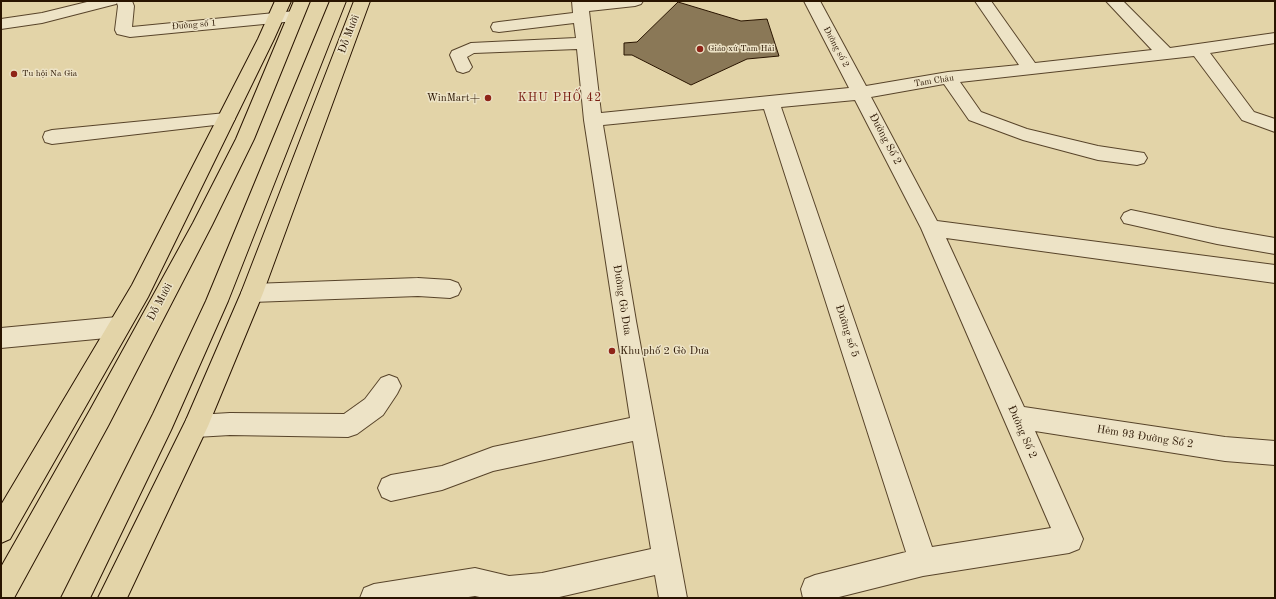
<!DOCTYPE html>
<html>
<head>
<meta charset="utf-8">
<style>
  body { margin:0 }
  #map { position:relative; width:1276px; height:599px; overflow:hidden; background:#e3d4a8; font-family:"Old Standard TT",serif }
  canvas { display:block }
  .frame { position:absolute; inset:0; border:2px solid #291400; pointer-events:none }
</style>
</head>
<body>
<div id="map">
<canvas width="1276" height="599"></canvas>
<div class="frame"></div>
</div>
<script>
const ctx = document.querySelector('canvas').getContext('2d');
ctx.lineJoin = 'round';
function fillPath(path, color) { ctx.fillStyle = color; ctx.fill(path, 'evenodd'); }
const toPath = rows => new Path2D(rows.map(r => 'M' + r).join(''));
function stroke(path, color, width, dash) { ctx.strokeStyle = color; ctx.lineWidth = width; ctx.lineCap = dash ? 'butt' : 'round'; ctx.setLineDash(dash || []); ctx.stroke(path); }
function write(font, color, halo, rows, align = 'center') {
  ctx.font = font + ' "Old Standard TT",serif'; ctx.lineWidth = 3; ctx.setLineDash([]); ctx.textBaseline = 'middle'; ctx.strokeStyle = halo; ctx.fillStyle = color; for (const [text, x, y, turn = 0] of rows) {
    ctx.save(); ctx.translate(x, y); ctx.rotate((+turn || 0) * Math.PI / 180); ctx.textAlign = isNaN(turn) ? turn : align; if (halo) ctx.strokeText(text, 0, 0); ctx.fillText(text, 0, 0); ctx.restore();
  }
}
const building = toPath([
  [678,2,741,21,767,19,779,56,747,59,691,85,632,55,624,55,624,43,637,42,678,2]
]);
fillPath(building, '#8a7857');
stroke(building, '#291400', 1);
const minor = toPath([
  [91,1,132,1,134,6,132,27,295,11,301,13,303,16,301,19,295,21,130,37,117,34,115,30,118,6,117,3,116,4,42,23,1,29,1,19,42,13,91,1],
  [572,1,643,1,641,4,635,6,589,11,601,113,849,88,804,1,820,1,866,86,948,72,1019,65,975,1,991,1,1035,63,1152,50,1106,1,1123,1,1170,48,1275,33,1275,43,1210,53,1254,112,1275,119,1275,132,1242,120,1194,56,960,82,981,112,1027,129,1098,146,1144,153,1147,158,1144,163,1137,165,1098,160,1023,140,969,120,944,84,871,97,937,221,1275,265,1275,283,946,238,1024,407,1225,437,1275,441,1275,465,1225,461,1035,431,1083,539,1079,549,1069,553,923,576,835,598,803,598,801,589,805,579,815,575,906,552,764,109,603,125,636,321,687,598,659,598,655,575,555,598,484,598,475,596,462,598,360,598,364,588,374,584,475,568,509,576,542,573,651,549,633,441,493,471,442,490,391,501,382,497,378,488,382,479,391,475,442,466,493,447,630,418,584,120,577,49,474,53,467,57,472,67,469,71,463,73,457,71,450,55,452,51,471,43,576,38,574,23,499,32,493,31,491,27,493,23,499,22,573,13,572,1],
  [855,100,921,228,1051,528,932,547,781,107,855,100],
  [226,113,232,115,235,119,232,123,52,144,45,142,43,137,45,132,52,130,226,113],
  [1131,210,1217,228,1275,238,1275,254,1217,244,1124,223,1121,218,1124,213,1131,210],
  [418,278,450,280,458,283,461,289,458,295,450,298,418,296,252,302,244,299,241,293,244,287,252,284,418,278],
  [117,317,125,320,128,327,125,334,117,337,1,348,1,328,117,317],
  [389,375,397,378,401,386,397,394,383,415,357,434,348,437,230,435,196,437,187,434,184,426,187,418,196,415,230,413,344,414,365,399,381,378,389,375]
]);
const highway = toPath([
  [275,1,291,1,274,39,148,297,10,539,1,543,1,505,132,285,258,39,275,1],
  [294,1,310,1,254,139,212,225,108,426,14,598,1,598,1,567,90,410,193,223,236,139,294,1],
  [330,1,346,1,228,301,171,430,90,598,61,598,153,414,206,301,330,1],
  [354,1,370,1,263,293,208,426,127,598,98,598,186,420,241,293,354,1]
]);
stroke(minor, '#58442a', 2);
stroke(highway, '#291400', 2);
fillPath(minor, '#ede3c6');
fillPath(highway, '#e3d4a8');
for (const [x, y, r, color] of [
  [700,49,4,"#8f2418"],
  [14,74,4,"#8f2418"],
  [488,98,4,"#8f2418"],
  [612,351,4,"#8f2418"]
]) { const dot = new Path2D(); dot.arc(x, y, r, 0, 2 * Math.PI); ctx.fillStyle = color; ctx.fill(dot); stroke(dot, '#ede3c6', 1.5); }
write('9px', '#291400', '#ede3c6', [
  ["Đường số 1",194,25,-5],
  ["Đường số 2",836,47,62],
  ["Tam Châu",934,81,-9]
]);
write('9px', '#291400', '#ede3c6', [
  ["Giáo xứ Tam Hải",708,49],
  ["Tu hội Na Gia",22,74]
], 'left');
write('11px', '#291400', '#ede3c6', [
  ["Đỗ Mười",349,34,-69],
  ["Đường Số 2",885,139,62],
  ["Đường Gò Dưa",622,300,81],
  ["Đỗ Mười",160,302,-62],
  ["Đường số 5",847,331,72],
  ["Đường Số 2",1022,432,66],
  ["Hẻm 93 Đường Số 2",1145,437,9]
]);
write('11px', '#291400', '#ede3c6', [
  ["WinMart+",480,98],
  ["Khu phố 2 Gò Dưa",620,351,"left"]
], 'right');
ctx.letterSpacing = '1px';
write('12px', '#7a1f14', '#ede3c6', [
  ["KHU PHỐ 42",560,98]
]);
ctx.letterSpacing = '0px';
</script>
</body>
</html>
